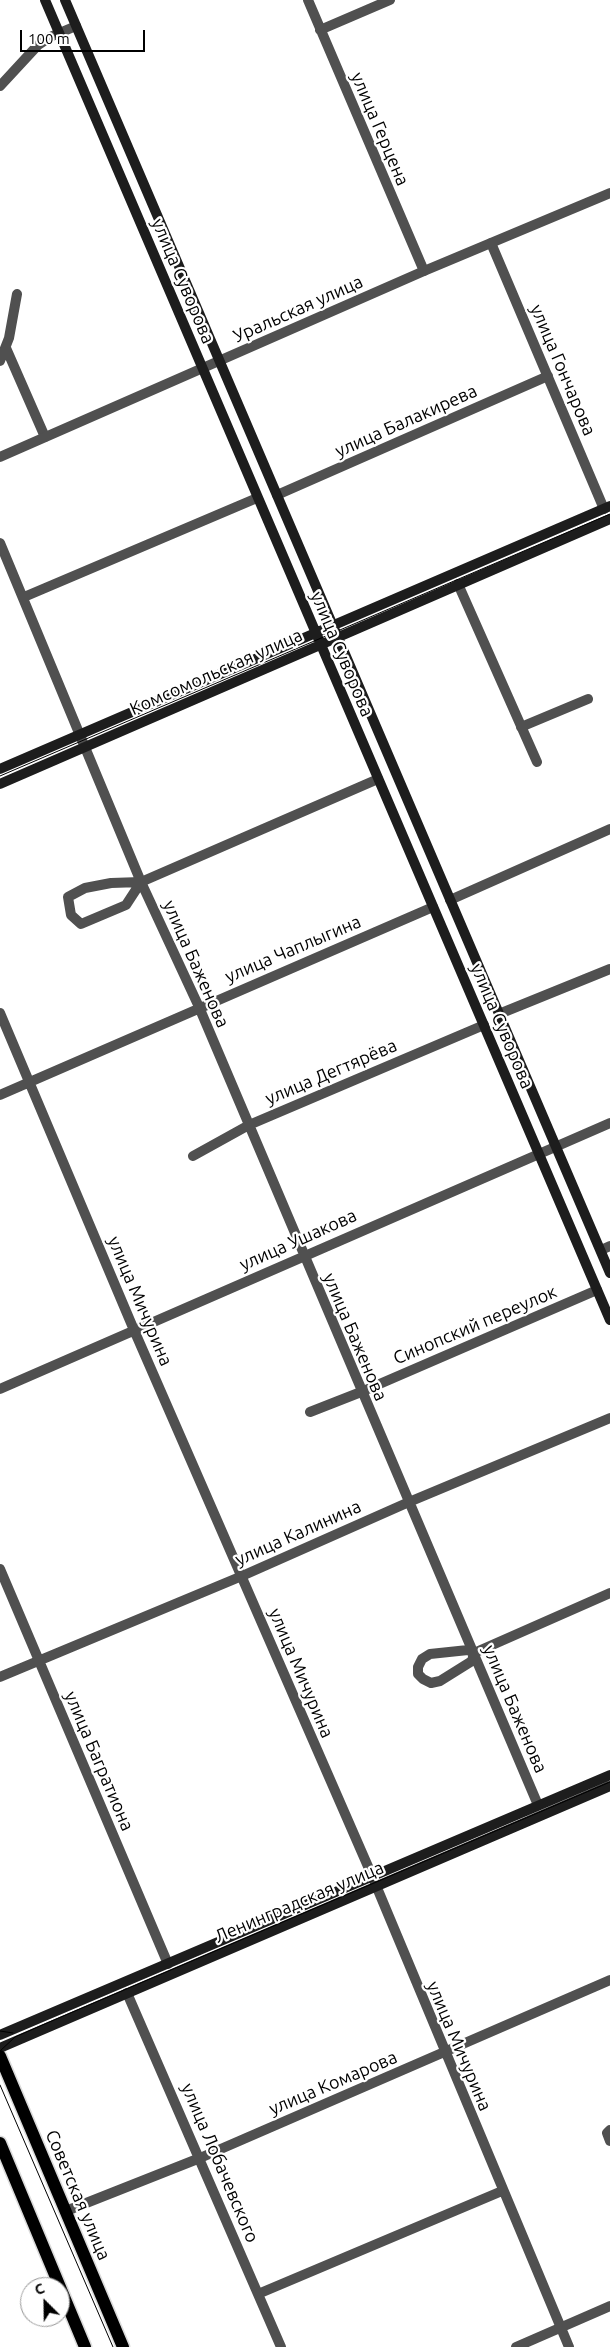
<!DOCTYPE html>
<html>
<head>
<meta charset="utf-8">
<style>
  body { margin:0 }
  #map { position:relative; width:610px; height:2347px; overflow:hidden; background:#fff; font-family:Ubuntu,sans-serif }
  canvas { display:block }
  .north { position:absolute; left:20px; top:2277px; width:50px; height:50px; box-sizing:border-box; background:#fff; border:1px solid #999; border-radius:50%; rotate:337deg; font-size:14px; font-weight:700; line-height:20px; text-align:center; color:#000 }
  .north::after { content:''; display:block; margin:auto; width:18px; height:22px; background:#000; clip-path:polygon(50% 0,100% 100%,50% 72%,0 100%) }
  .scale { position:absolute; left:20px; top:30px; width:125px; height:22px; box-sizing:border-box; border:2px solid #000; border-top:0; padding-left:6px; font-size:15px; line-height:18px; white-space:nowrap; color:#000; -webkit-text-stroke:4px #fff; paint-order:stroke }
</style>
</head>
<body>
<div id="map">
<canvas width="610" height="2347"></canvas>
<div class="north">С</div>
<div class="scale">100 m</div>
</div>
<script>
const ctx = document.querySelector('canvas').getContext('2d');
ctx.lineJoin = 'round';
const toPath = rows => new Path2D(rows.map(r => 'M' + r).join(''));
function stroke(path, color, width, dash) { ctx.strokeStyle = color; ctx.lineWidth = width; ctx.lineCap = dash ? 'butt' : 'round'; ctx.setLineDash(dash || []); ctx.stroke(path); }
function write(font, color, halo, rows, align = 'center') {
  ctx.font = font + ' Ubuntu,sans-serif'; ctx.lineWidth = 4.5; ctx.setLineDash([]); ctx.textBaseline = 'middle'; ctx.strokeStyle = halo; ctx.fillStyle = color; for (const [text, x, y, turn = 0] of rows) {
    ctx.save(); ctx.translate(x, y); ctx.rotate((+turn || 0) * Math.PI / 180); ctx.textAlign = isNaN(turn) ? turn : align; if (halo) ctx.strokeText(text, 0, 0); ctx.fillText(text, 0, 0); ctx.restore();
  }
}
const primary = toPath([
  [0,2056,123,2347],
  [0,2143,85,2347]
]);
stroke(primary, '#dbdbdb', 15);
stroke(toPath([
  [308,0,424,271],
  [320,30,390,0],
  [0,86,38,45,50,37,76,26],
  [491,243,604,509],
  [6,348,45,437],
  [0,361,9,338,17,294],
  [277,495,548,376],
  [0,543,141,882,199,1007,538,1805],
  [458,584,537,762],
  [24,597,257,498],
  [521,727,588,699],
  [141,882,126,905,81,924,71,915,68,897,85,888,111,883,141,882,378,779],
  [450,900,610,829],
  [0,1013,134,1330,370,1871,569,2347],
  [499,1014,610,969],
  [0,1095,433,907],
  [193,1156,249,1125,484,1025],
  [601,1250,610,1246],
  [0,1389,610,1123],
  [310,1412,361,1392,597,1290],
  [0,1569,168,1964],
  [474,1653,472,1661,440,1681,431,1683,423,1679,418,1674,418,1667,422,1659,430,1654,468,1650,474,1653,610,1593],
  [0,1677,242,1576,409,1502,610,1418],
  [127,1993,281,2347],
  [610,2130,607,2133,610,2141],
  [66,2211,200,2158,610,1980],
  [258,2294,502,2191],
  [516,2347,610,2306]
]), '#505050', 10);
stroke(toPath([
  [0,457,424,271,610,193]
]), '#505050', 10);
stroke(toPath([
  [45,0,610,1320],
  [65,0,610,1273],
  [0,769,610,506],
  [0,784,610,519],
  [0,2035,610,1775],
  [0,2048,610,1786]
]), '#1d1d1d', 10);
stroke(primary, '#000', 12);
stroke(toPath([
  [0,776,610,514],
  [0,2031,13,2033],
  [0,2051,15,2037,47,2023,610,1782],
  [0,2085,113,2347]
]), '#000', 1);
write('18px', '#000', '#fff', [
  ["улица Герцена",380,129,67],
  ["улица Суворова",183,281,67],
  ["Уральская улица",298,309,-24],
  ["улица Гончарова",563,370,67],
  ["улица Балакирева",406,421,-24],
  ["улица Суворова",342,654,67],
  ["Комсомольская улица",216,672,-24],
  ["улица Чаплыгина",293,949,-23],
  ["улица Баженова",196,964,66],
  ["улица Суворова",502,1026,67],
  ["улица Дегтярёва",331,1072,-23],
  ["улица Ушакова",298,1240,-24],
  ["улица Мичурина",140,1301,67],
  ["Синопский переулок",475,1325,-23],
  ["улица Баженова",355,1337,67],
  ["улица Калинина",298,1533,-24],
  ["улица Мичурина",301,1673,67],
  ["улица Баженова",515,1709,67],
  ["улица Багратиона",99,1761,67],
  ["Ленинградская улица",299,1902,-23],
  ["улица Мичурина",459,2046,67],
  ["улица Комарова",333,2083,-23],
  ["улица Лобачевского",220,2163,67],
  ["Советская улица",78,2195,67]
]);
</script>
</body>
</html>
